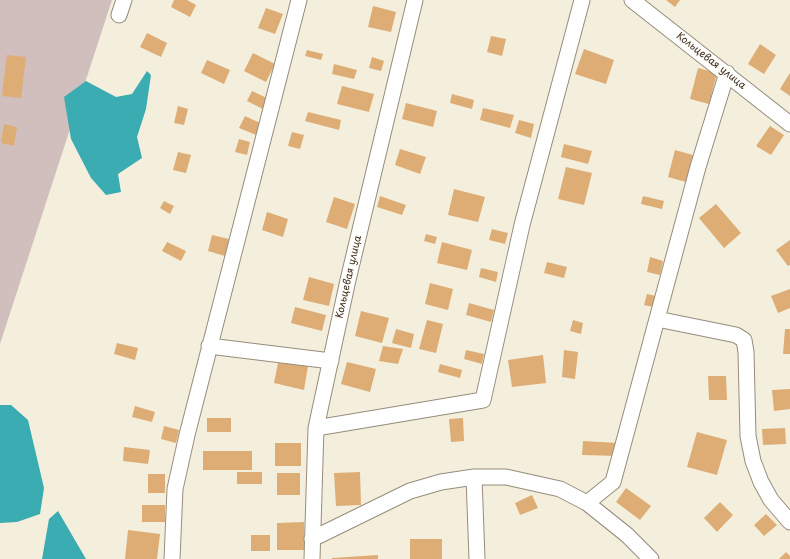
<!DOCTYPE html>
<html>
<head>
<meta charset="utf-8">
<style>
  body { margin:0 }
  canvas { display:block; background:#f3efdc }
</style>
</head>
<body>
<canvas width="790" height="559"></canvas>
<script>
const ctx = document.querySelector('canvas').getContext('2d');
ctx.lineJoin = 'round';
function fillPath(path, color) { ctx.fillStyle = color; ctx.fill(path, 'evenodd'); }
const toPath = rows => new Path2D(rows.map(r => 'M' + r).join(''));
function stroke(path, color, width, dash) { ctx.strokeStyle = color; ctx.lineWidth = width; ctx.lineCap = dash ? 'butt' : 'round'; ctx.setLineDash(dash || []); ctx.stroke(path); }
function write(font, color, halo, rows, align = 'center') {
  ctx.font = font + ' "Playpen Sans",sans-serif'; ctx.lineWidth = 3; ctx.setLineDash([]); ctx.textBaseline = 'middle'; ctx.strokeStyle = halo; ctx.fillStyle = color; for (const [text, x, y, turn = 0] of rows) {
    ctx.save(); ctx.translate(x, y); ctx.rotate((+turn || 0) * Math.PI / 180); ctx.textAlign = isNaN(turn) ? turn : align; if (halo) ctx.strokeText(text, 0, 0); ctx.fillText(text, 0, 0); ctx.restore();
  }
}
fillPath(toPath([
  [0,0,112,0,0,344]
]), '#d1bfbd');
fillPath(toPath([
  [147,71,151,75,146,109,137,137,142,158,118,174,121,192,106,195,91,178,71,139,64,97,86,81,116,97,132,94],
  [0,405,11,405,28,420,44,488,40,514,17,522,0,523],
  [58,511,86,559,42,559,49,519]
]), '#3aacb2');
fillPath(toPath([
  [174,0,187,0,196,5,190,17,171,7],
  [666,0,680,0,675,7],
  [373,6,396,12,391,32,368,27],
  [266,8,283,14,275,34,258,28],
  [147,33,167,43,161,57,140,47],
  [491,36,506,39,502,56,487,52],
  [760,44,776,55,764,74,748,64],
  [584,49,614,60,606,84,575,74],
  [307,50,323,54,321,60,305,56],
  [253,53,275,64,266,82,244,71],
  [7,55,26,57,21,98,2,96],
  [372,57,384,61,381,71,369,68],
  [207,60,230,70,224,84,201,73],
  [334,64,357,70,354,79,332,74],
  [698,68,717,73,709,104,690,99],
  [790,73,790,96,780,89],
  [342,86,374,94,369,112,337,104],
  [252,91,269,99,265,110,247,101],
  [452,94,474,100,472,109,450,103],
  [406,103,437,111,433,127,402,119],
  [178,106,188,109,184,125,174,123],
  [483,108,514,115,510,128,480,120],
  [308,112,341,120,339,130,305,121],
  [245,116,262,124,256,135,239,128],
  [519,120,534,124,531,138,515,133],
  [4,124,17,127,14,146,1,143],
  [770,126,784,135,771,155,756,146],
  [292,132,304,135,300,149,288,146],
  [239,139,250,142,247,155,235,152],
  [564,144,592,151,588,164,561,157],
  [400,149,426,157,420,174,395,165],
  [675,150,693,155,686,182,668,177],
  [178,152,191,155,186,173,173,170],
  [566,167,592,173,584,205,558,199],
  [454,189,485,197,478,222,448,215],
  [380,196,406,205,402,215,377,207],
  [643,196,664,201,662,209,641,204],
  [334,197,355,204,347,229,326,222],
  [164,201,174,206,170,214,160,208],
  [716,204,741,233,724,248,699,218],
  [267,212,288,219,283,237,262,230],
  [492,229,508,233,505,244,489,240],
  [426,234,437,237,435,244,424,241],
  [212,235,229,239,225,256,208,251],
  [790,240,790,265,788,266,776,250],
  [167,242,186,251,181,261,162,251],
  [442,242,472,250,467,270,437,263],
  [650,257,663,261,660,275,647,272],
  [547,262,567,267,564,278,544,273],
  [481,268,498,272,496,282,479,277],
  [309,277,334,284,329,306,303,300],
  [430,283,453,289,448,310,425,304],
  [790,289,790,308,778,313,771,296],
  [647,294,656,296,653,307,644,305],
  [469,303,494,310,491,322,466,315],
  [295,307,326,315,322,331,291,323],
  [361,311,389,318,382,343,355,336],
  [427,320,443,324,436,353,419,349],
  [573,320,583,323,581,334,570,331],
  [396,329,414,334,411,348,392,343],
  [785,329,790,329,790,354,783,354],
  [117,343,138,348,135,360,114,354],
  [383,346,403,349,398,364,379,361],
  [466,350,484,354,482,364,464,359],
  [564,350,578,352,575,379,562,377],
  [543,355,546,383,512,387,508,360],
  [347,362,376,369,370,392,341,384],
  [278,363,308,366,304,390,274,383],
  [440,364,462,370,460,378,438,372],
  [708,376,726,376,727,400,709,400],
  [790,389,790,409,774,411,772,390],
  [135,406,155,412,152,422,132,417],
  [207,418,231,418,231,432,207,432],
  [463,418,464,441,451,442,449,419],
  [164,426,179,430,176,443,161,439],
  [785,428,786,444,763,445,762,429],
  [697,432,727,440,717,475,687,467],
  [583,441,618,443,618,456,582,455],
  [275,443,301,443,301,466,275,466],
  [124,447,150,450,148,464,123,461],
  [203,451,252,451,252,470,203,470],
  [237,472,262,472,262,484,237,484],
  [360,472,361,505,336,506,334,473],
  [277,473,300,473,300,495,277,495],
  [148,474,165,474,165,493,148,493],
  [626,488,651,506,640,520,616,502],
  [532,495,538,508,520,515,515,503],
  [720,502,733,515,717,532,704,518],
  [142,505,165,505,165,522,142,522],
  [766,514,777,525,764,536,754,525],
  [304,522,304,550,277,550,277,523],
  [128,530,160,534,157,559,125,559],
  [251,535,270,535,270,551,251,551],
  [410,539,442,539,442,559,410,559],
  [786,552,790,556,790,559,779,559],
  [378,555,378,559,332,559,332,558]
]), '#dead75');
const minor = toPath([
  [632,0,790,124],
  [119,15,124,0],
  [657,319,736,335,744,340,746,352,748,436,753,461,761,482,771,500,790,522],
  [209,346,331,361],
  [316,428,483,400,522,225,582,0],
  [474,477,477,559],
  [587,503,613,482,698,167,727,73],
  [312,539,410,491,441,482,474,477,506,477,560,489,587,503,627,535,651,559],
  [172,559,175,489,187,435,299,0],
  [312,559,316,428,348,280,415,0]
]);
stroke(minor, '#978c7d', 17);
stroke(minor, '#fff', 15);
write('10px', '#3b2a1e', '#fdfcf7', [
  ["Кольцевая улица",711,61,38],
  ["Кольцевая улица",349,277,-77]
]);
</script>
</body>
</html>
